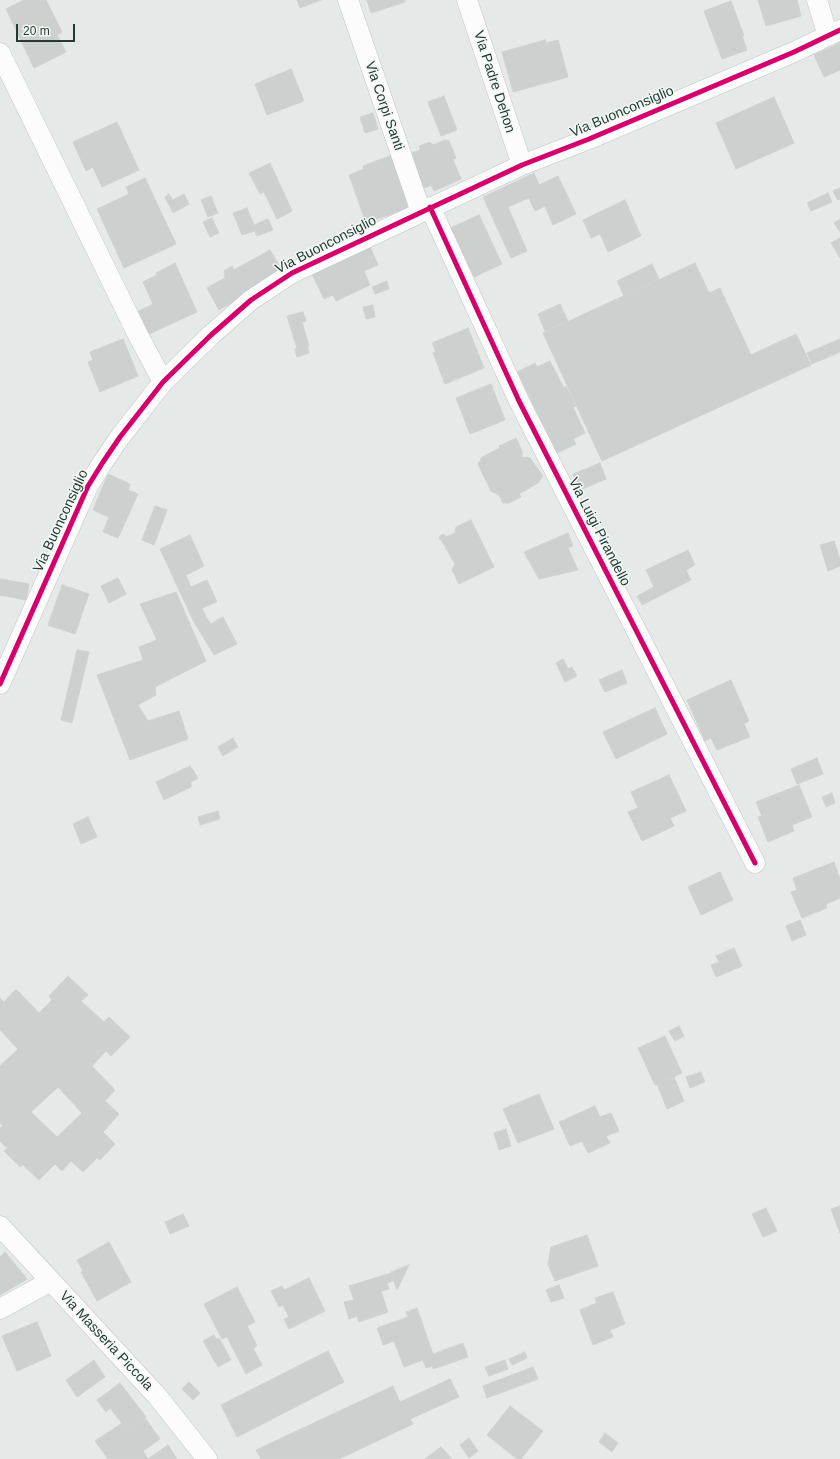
<!DOCTYPE html>
<html>
<head>
<meta charset="utf-8">
<style>
  body { margin:0 }
  #map { position:relative; width:840px; height:1459px; overflow:hidden; background:#e5e9e7; font-family:Helvetica,sans-serif }
  canvas { display:block }
  .scale { position:absolute; left:16px; top:24px; width:59px; height:18px; box-sizing:border-box; border:2px solid #243b33; border-top:0; padding-left:5px; font-size:12px; line-height:14px; white-space:nowrap; color:#243b33; -webkit-text-stroke:3px #f3f8f5; paint-order:stroke }
</style>
</head>
<body>
<div id="map">
<canvas width="840" height="1459"></canvas>
<div class="scale">20 m</div>
</div>
<script>
const ctx = document.querySelector('canvas').getContext('2d');
ctx.lineJoin = 'round';
function fillPath(path, color) { ctx.fillStyle = color; ctx.fill(path, 'evenodd'); }
const toPath = rows => new Path2D(rows.map(r => 'M' + r).join(''));
function stroke(path, color, width, dash) { ctx.strokeStyle = color; ctx.lineWidth = width; ctx.lineCap = dash ? 'butt' : 'round'; ctx.setLineDash(dash || []); ctx.stroke(path); }
function write(font, color, halo, rows, align = 'center') {
  ctx.font = font + ' Helvetica,sans-serif'; ctx.lineWidth = 3; ctx.setLineDash([]); ctx.textBaseline = 'middle'; ctx.strokeStyle = halo; ctx.fillStyle = color; for (const [text, x, y, turn = 0] of rows) {
    ctx.save(); ctx.translate(x, y); ctx.rotate((+turn || 0) * Math.PI / 180); ctx.textAlign = isNaN(turn) ? turn : align; if (halo) ctx.strokeText(text, 0, 0); ctx.fillText(text, 0, 0); ctx.restore();
  }
}
const building = toPath([
  [24,0,46,0,62,32,57,35,66,52,34,68,6,9,24,0],
  [297,0,321,0,300,8,297,0],
  [367,0,405,0,405,2,371,13,367,0],
  [758,0,797,0,801,16,766,26,758,0],
  [731,1,744,36,742,36,747,50,722,59,704,11,731,1],
  [545,40,546,43,558,40,568,77,513,92,502,52,545,40],
  [840,43,840,70,824,77,814,55,840,43],
  [291,69,304,101,267,115,255,84,291,69],
  [444,96,457,130,441,136,428,102,444,96],
  [774,97,794,143,736,169,716,123,774,97],
  [373,113,378,129,365,133,360,117,373,113],
  [117,122,139,170,102,187,93,167,86,171,73,142,117,122],
  [445,140,449,141,456,158,453,160,461,179,434,191,431,185,422,189,409,154,420,150,419,146,430,142,433,145,445,140],
  [392,155,411,207,366,223,349,175,364,169,363,166,392,155],
  [270,163,292,211,277,219,264,192,260,194,249,173,270,163],
  [534,173,539,185,558,176,576,214,553,225,545,206,535,211,529,198,508,207,527,251,511,258,483,197,534,173],
  [145,178,176,244,124,268,97,209,129,194,126,187,145,178],
  [840,188,840,199,838,200,833,191,840,188],
  [828,193,832,202,811,211,807,203,828,193],
  [169,194,173,200,184,194,189,204,173,213,165,197,169,194],
  [211,196,218,213,208,217,201,200,211,196],
  [625,200,641,236,608,252,600,234,591,238,583,220,625,200],
  [247,208,254,225,268,219,273,230,257,236,255,231,242,235,233,213,247,208],
  [479,215,502,264,474,277,468,266,464,268,446,230,479,215],
  [212,218,219,233,210,237,203,222,212,218],
  [840,219,840,232,834,223,840,219],
  [840,238,840,258,831,243,840,238],
  [370,247,378,265,364,271,370,285,336,301,333,295,324,299,312,274,370,247],
  [270,250,283,272,219,310,207,288,225,278,224,271,232,266,234,270,270,250],
  [175,263,197,312,147,335,137,312,153,304,143,282,157,275,156,273,175,263],
  [695,263,709,293,720,288,751,355,796,334,811,365,602,461,543,333,695,263],
  [652,264,659,279,624,296,617,281,652,264],
  [387,281,389,289,375,294,372,287,387,281],
  [560,304,568,321,545,331,538,314,560,304],
  [373,305,375,317,366,319,363,307,373,305],
  [303,312,306,321,302,322,309,346,307,346,309,353,297,357,295,349,297,348,287,316,303,312],
  [468,328,484,368,445,384,433,353,436,352,432,343,468,328],
  [123,339,138,376,100,392,88,362,93,360,90,352,123,339],
  [840,339,840,352,812,364,807,353,840,339],
  [550,361,564,388,566,386,576,406,573,407,585,433,573,439,576,444,557,453,517,372,535,363,537,367,550,361],
  [491,384,505,420,470,434,456,398,491,384],
  [516,438,522,451,522,457,530,458,543,476,538,483,519,494,521,497,509,503,503,503,499,495,491,491,478,464,482,457,500,448,499,446,516,438],
  [600,463,606,479,580,490,573,474,600,463],
  [108,474,130,484,128,490,138,494,118,538,103,532,109,517,93,510,108,474],
  [155,506,167,510,154,545,142,540,155,506],
  [471,520,494,567,459,584,452,570,455,564,443,543,439,538,440,536,444,534,446,537,455,533,456,527,471,520],
  [568,533,573,546,568,548,578,570,539,579,524,552,568,533],
  [190,535,204,566,186,575,191,587,207,580,217,602,202,608,206,617,194,622,160,549,190,535],
  [834,541,840,560,840,566,828,571,820,545,834,541],
  [688,550,695,565,686,570,691,580,642,605,637,596,654,587,646,570,688,550],
  [118,578,126,594,109,603,101,586,118,578],
  [0,579,29,584,26,600,0,595,0,579],
  [62,585,89,594,75,634,48,625,62,585],
  [176,592,206,661,155,687,156,695,138,705,148,721,179,711,188,739,130,760,97,675,143,660,139,647,157,640,140,604,176,592],
  [206,617,211,624,223,617,237,644,214,655,194,622,206,617],
  [77,650,89,652,72,723,61,720,77,650],
  [563,659,568,669,572,667,577,676,565,682,556,663,563,659],
  [622,670,627,683,605,692,599,680,622,670],
  [731,680,749,721,744,724,750,737,717,750,711,738,705,741,687,700,731,680],
  [655,708,667,734,616,759,603,732,655,708],
  [233,738,238,747,223,756,218,747,233,738],
  [817,758,823,774,797,784,791,769,817,758],
  [190,766,198,778,191,782,191,787,164,800,156,782,190,766],
  [669,775,686,811,670,818,674,826,642,841,628,812,638,808,631,792,669,775],
  [799,785,812,817,792,825,794,831,768,842,758,817,762,816,756,802,799,785],
  [832,793,835,803,826,807,822,797,832,793],
  [218,811,220,819,200,825,198,817,218,811],
  [88,817,97,837,81,844,73,824,88,817],
  [834,862,840,879,840,898,826,904,827,908,802,918,791,892,797,890,793,878,834,862],
  [720,872,733,900,701,915,688,887,720,872],
  [800,920,806,935,792,941,786,926,800,920],
  [734,948,742,966,716,977,711,965,719,962,716,956,734,948],
  [68,976,88,995,81,1001,104,1022,109,1017,130,1037,111,1056,106,1051,92,1066,115,1090,105,1101,119,1114,103,1132,115,1144,100,1160,97,1158,83,1172,71,1161,62,1171,55,1164,39,1180,23,1165,20,1167,4,1151,7,1148,0,1141,0,1128,3,1126,0,1123,0,1066,18,1049,0,1030,0,998,4,1002,16,989,39,1013,52,1000,49,996,68,976],
  [58,1087,82,1113,57,1137,31,1112,58,1087],
  [679,1026,684,1036,675,1041,669,1031,679,1026],
  [665,1036,682,1073,655,1085,638,1048,665,1036],
  [701,1072,705,1082,690,1088,686,1077,701,1072],
  [674,1077,684,1101,667,1109,657,1084,674,1077],
  [539,1094,554,1129,518,1143,503,1109,539,1094],
  [595,1106,600,1117,611,1113,619,1131,606,1136,610,1143,588,1153,582,1141,570,1146,559,1122,595,1106],
  [506,1129,511,1146,499,1150,494,1133,506,1129],
  [840,1206,840,1233,831,1209,840,1206],
  [766,1208,777,1231,763,1237,752,1214,766,1208],
  [183,1214,189,1226,170,1234,165,1222,183,1214],
  [587,1235,598,1266,555,1281,548,1264,551,1247,587,1235],
  [109,1242,131,1282,97,1301,81,1272,83,1271,77,1260,109,1242],
  [5,1252,27,1279,0,1295,0,1257,5,1252],
  [409,1265,397,1290,391,1272,409,1265],
  [391,1273,393,1281,387,1283,389,1289,381,1291,388,1312,359,1322,357,1316,349,1319,344,1302,354,1300,349,1286,391,1273],
  [309,1278,325,1311,289,1329,284,1319,289,1317,283,1305,279,1307,271,1291,282,1286,284,1290,309,1278],
  [559,1285,564,1298,551,1302,546,1290,559,1285],
  [237,1287,255,1322,247,1326,257,1346,253,1348,262,1365,246,1374,227,1337,222,1339,204,1304,237,1287],
  [613,1292,625,1324,610,1330,613,1337,593,1345,580,1310,597,1303,595,1298,613,1292],
  [417,1308,433,1354,463,1343,468,1357,433,1369,432,1366,426,1368,423,1360,404,1367,394,1341,383,1345,377,1328,408,1317,406,1312,417,1308],
  [37,1322,51,1356,17,1371,2,1336,37,1322],
  [214,1335,216,1339,219,1338,231,1360,218,1367,203,1341,214,1335],
  [328,1351,344,1382,237,1437,221,1405,328,1351],
  [525,1352,527,1358,512,1365,509,1359,525,1352],
  [94,1360,105,1377,77,1397,66,1380,94,1360],
  [505,1360,508,1369,489,1376,485,1367,505,1360],
  [533,1367,538,1379,487,1398,483,1386,533,1367],
  [450,1379,459,1397,410,1419,413,1424,339,1459,261,1459,256,1450,393,1386,400,1402,450,1379],
  [189,1382,200,1393,193,1400,182,1389,189,1382],
  [120,1383,146,1417,128,1431,110,1408,106,1412,97,1400,120,1383],
  [510,1406,543,1431,521,1459,517,1459,487,1435,510,1406],
  [145,1418,160,1439,143,1451,128,1431,145,1418],
  [122,1423,143,1451,148,1459,108,1459,95,1441,122,1423],
  [605,1433,618,1443,612,1452,599,1442,605,1433],
  [469,1438,478,1451,469,1458,460,1445,469,1438],
  [168,1445,177,1459,148,1459,168,1445],
  [441,1447,452,1459,425,1459,441,1447]
]);
fillPath(building, '#ccd0ce');
stroke(building, '#ced2d0', 1);
const minor = toPath([
  [348,0,421,212],
  [467,0,522,165],
  [817,0,828,36],
  [0,53,137,333,163,382],
  [430,207,519,401,755,863],
  [0,684,88,486,103,462,120,437,163,382,211,335,251,300,292,273,522,165,589,139,794,52,840,30],
  [0,1226,158,1397,207,1459],
  [0,1309,51,1281]
]);
stroke(minor, '#c2c6c4', 21);
stroke(minor, '#fbfcfb', 20);
stroke(toPath([
  [430,207,519,401,755,863],
  [0,684,88,486,103,462,120,437,163,382,211,335,251,300,292,273,522,165,589,139,794,52,840,30]
]), '#d6006c', 5);
write('14px', '#243b33', '#f3f8f5', [
  ["Via Padre Dehon",494,82,72],
  ["Via Corpi Santi",384,106,71],
  ["Via Buonconsiglio",622,112,-23],
  ["Via Buonconsiglio",326,245,-27],
  ["Via Buonconsiglio",61,521,-65],
  ["Via Luigi Pirandello",599,532,63],
  ["Via Masseria Piccola",106,1341,47]
]);
</script>
</body>
</html>
